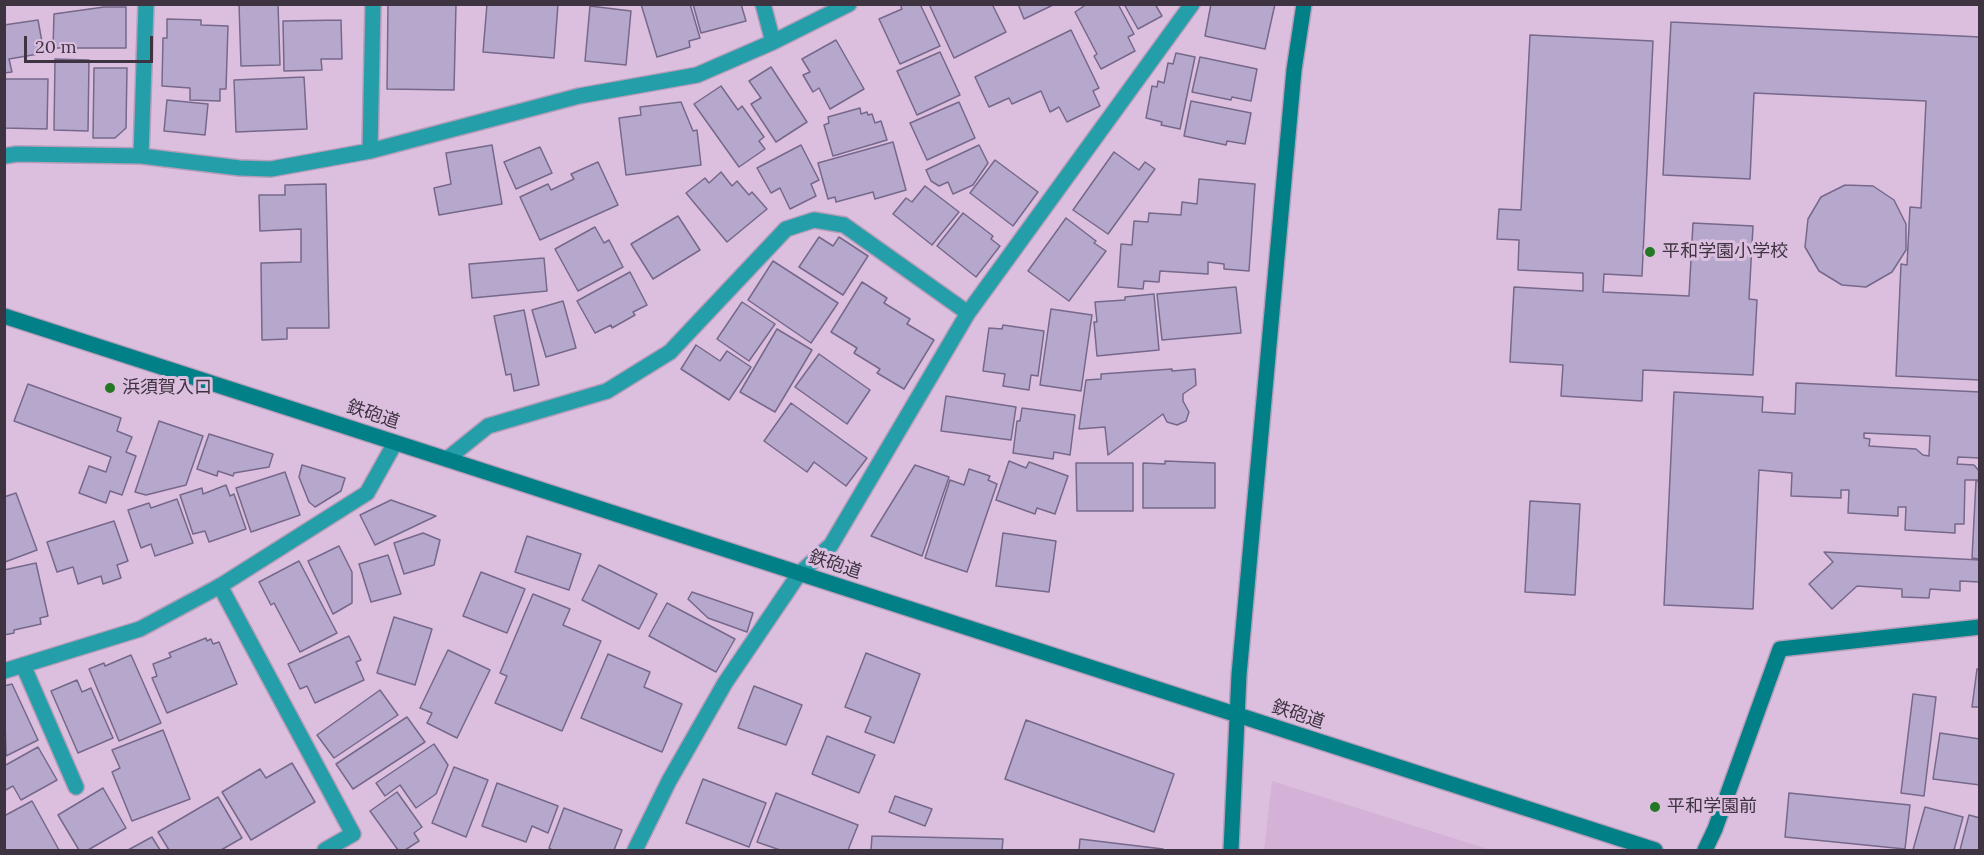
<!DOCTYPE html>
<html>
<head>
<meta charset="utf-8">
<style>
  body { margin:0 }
  #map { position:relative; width:1984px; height:855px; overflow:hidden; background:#dcbfdf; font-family:Lora,serif }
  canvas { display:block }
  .frame { position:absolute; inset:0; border:6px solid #3e3340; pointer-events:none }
  .scale { position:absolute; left:24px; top:36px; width:129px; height:27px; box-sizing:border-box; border:3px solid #3e3340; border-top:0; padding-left:8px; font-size:18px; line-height:21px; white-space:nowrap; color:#3e3340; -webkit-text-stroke:4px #dcbfdf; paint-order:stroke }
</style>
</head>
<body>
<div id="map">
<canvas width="1984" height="855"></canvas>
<div class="frame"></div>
<div class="scale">20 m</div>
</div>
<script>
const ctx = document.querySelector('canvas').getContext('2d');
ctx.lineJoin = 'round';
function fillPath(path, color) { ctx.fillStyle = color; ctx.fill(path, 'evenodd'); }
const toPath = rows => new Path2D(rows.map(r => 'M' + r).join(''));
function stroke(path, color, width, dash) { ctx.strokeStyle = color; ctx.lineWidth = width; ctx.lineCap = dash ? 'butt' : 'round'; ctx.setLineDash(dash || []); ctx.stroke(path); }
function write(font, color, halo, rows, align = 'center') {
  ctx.font = font + ' Lora,"Noto Sans JP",serif'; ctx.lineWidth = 6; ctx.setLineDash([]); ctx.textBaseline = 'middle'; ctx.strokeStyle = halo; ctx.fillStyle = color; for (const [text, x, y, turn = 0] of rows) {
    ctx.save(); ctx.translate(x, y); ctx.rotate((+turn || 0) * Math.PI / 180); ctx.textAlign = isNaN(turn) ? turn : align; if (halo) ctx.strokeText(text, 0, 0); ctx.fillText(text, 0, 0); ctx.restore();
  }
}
fillPath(toPath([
  [1272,781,1491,850,1264,850]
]), '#d4b1d7');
const building = toPath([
  [239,4,278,4,280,65,241,66,239,4],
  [388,4,456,4,454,90,387,89,388,4],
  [487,4,558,4,554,58,483,52,487,4],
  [641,4,690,4,700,38,689,41,690,47,657,57,641,4],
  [693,4,741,4,746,21,701,33,693,4],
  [900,4,920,4,940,46,900,64,879,19,902,9,900,4],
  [929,4,992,4,1006,32,954,58,929,4],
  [1018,4,1055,4,1024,19,1018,4],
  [1087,4,1118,4,1134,34,1128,37,1135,51,1101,69,1094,56,1097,54,1075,12,1087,4],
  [1124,4,1155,4,1162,16,1138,29,1124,4],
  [1211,4,1275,4,1265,49,1205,36,1211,4],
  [590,6,631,11,626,65,585,61,590,6],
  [104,7,126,7,126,48,53,48,54,14,104,7],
  [167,19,201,20,201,25,228,26,226,89,220,89,220,101,190,100,190,88,162,86,163,38,167,38,167,19],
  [38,20,44,53,9,59,12,72,4,73,4,25,38,20],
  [341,20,342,59,321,59,322,70,284,71,283,21,341,20],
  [1671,22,1980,37,1980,380,1896,376,1901,264,1907,265,1910,207,1921,208,1926,101,1754,93,1750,179,1663,175,1671,22],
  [1071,30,1099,88,1093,91,1100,106,1067,122,1059,107,1050,112,1041,91,1012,104,1009,98,989,107,975,77,1071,30],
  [1530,35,1653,41,1642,276,1604,274,1603,292,1689,296,1693,223,1753,226,1749,299,1757,300,1753,375,1643,370,1642,401,1561,396,1563,365,1510,362,1514,287,1583,291,1583,273,1518,270,1519,240,1497,239,1499,209,1521,210,1530,35],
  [836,40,864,89,830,109,819,88,813,92,803,75,810,72,802,59,836,40],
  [940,52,960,95,917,115,897,71,940,52],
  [1176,53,1195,57,1180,129,1161,125,1162,122,1146,118,1152,86,1157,87,1158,81,1164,83,1168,63,1173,64,1176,53],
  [1200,57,1257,69,1251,101,1232,97,1231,100,1192,92,1200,57],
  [55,59,89,60,88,131,54,130,55,59],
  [771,67,807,122,776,142,751,104,761,98,749,81,771,67],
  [94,68,127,68,126,128,115,138,93,138,94,68],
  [304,77,307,129,236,132,234,80,304,77],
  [4,79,48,79,47,129,4,128,4,79],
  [721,86,738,110,742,106,764,137,759,141,765,149,739,167,694,104,721,86],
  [167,100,208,104,205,135,164,131,167,100],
  [1191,101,1251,113,1245,144,1227,141,1226,145,1184,136,1191,101],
  [681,102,693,131,697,130,701,165,626,175,619,118,641,115,640,107,681,102],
  [959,102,975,138,927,160,910,123,959,102],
  [860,108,861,114,867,112,868,115,872,114,875,123,881,121,887,140,833,156,824,125,829,123,828,117,860,108],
  [893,142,906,190,875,199,873,192,836,202,835,197,828,199,818,163,893,142],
  [492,145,502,204,439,215,434,188,451,184,446,153,492,145],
  [801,145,819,180,811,184,816,196,790,209,780,188,771,193,757,168,801,145],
  [979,145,988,163,973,185,953,194,948,182,939,186,931,181,926,170,979,145],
  [540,147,552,173,516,189,504,162,540,147],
  [1114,152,1139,170,1145,162,1155,169,1108,234,1073,210,1114,152],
  [995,160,1038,192,1013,226,970,193,995,160],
  [598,162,618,205,540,240,520,197,548,184,551,190,574,179,571,174,598,162],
  [721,172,732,186,737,181,749,195,752,192,767,209,727,242,686,193,705,178,709,183,721,172],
  [1199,179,1255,184,1249,271,1224,269,1224,264,1208,262,1208,274,1160,271,1159,282,1144,281,1143,289,1118,287,1121,244,1132,245,1134,221,1148,222,1149,213,1181,215,1182,202,1197,204,1199,179],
  [326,184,329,328,287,328,287,339,262,340,261,263,301,262,301,229,260,231,259,195,285,195,285,185,326,184],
  [1845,185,1873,186,1894,200,1906,224,1906,250,1892,272,1866,287,1842,285,1819,271,1805,247,1808,219,1821,197,1845,185],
  [925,186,959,212,932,245,893,214,906,198,912,202,925,186],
  [963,213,993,236,991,239,1000,246,976,277,937,246,963,213],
  [678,216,700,250,653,279,631,244,678,216],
  [1066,218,1096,241,1094,243,1106,251,1069,301,1028,271,1066,218],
  [595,227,604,243,609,240,623,267,578,291,555,249,595,227],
  [819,237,833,246,839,237,868,256,843,295,799,267,819,237],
  [544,258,547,291,472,298,469,264,544,258],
  [773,261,838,303,811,343,748,300,773,261],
  [630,272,647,305,633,312,635,315,612,328,611,325,595,333,577,301,630,272],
  [862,282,887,298,884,303,910,319,907,324,934,340,904,389,877,373,880,369,854,353,857,348,831,332,862,282],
  [1236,287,1241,333,1162,340,1157,294,1236,287],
  [1154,294,1159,350,1097,356,1094,322,1097,322,1095,302,1125,300,1125,297,1154,294],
  [563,301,576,348,546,357,532,310,563,301],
  [742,302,775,324,749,361,717,339,742,302],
  [1051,309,1092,315,1081,391,1040,385,1051,309],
  [524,310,539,385,514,391,511,374,506,375,494,316,524,310],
  [1003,325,1044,331,1038,376,1031,375,1029,390,1003,386,1005,374,983,371,989,328,1002,329,1003,325],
  [777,329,812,350,775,412,740,392,777,329],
  [696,345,720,361,727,351,751,367,729,400,681,369,696,345],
  [819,354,870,390,847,424,795,387,819,354],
  [1172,369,1172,371,1195,369,1196,385,1183,394,1183,401,1189,412,1186,421,1177,425,1167,422,1163,414,1108,455,1105,427,1079,429,1086,380,1101,379,1101,374,1172,369],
  [1796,383,1980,392,1980,458,1958,457,1957,464,1974,465,1980,472,1980,480,1965,480,1964,524,1955,524,1955,533,1905,530,1906,507,1898,507,1898,516,1848,513,1849,490,1841,490,1841,498,1791,496,1792,473,1759,470,1753,609,1664,605,1674,392,1763,397,1762,412,1795,414,1796,383],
  [1864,433,1930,436,1929,456,1923,455,1916,449,1869,446,1870,439,1864,438,1864,433],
  [28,384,121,418,117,431,132,437,126,452,136,456,122,495,110,491,106,503,79,493,89,466,106,472,111,457,14,421,28,384],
  [946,396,1016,407,1011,440,941,431,946,396],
  [791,403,867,458,846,486,814,462,807,472,764,441,791,403],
  [1022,408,1075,415,1070,455,1054,452,1053,459,1013,453,1017,421,1020,421,1022,408],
  [159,421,203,436,186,485,146,495,135,492,159,421],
  [209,434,273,454,269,467,234,473,233,476,218,471,217,476,197,469,209,434],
  [1009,461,1026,468,1029,462,1068,476,1055,514,1037,508,1035,514,996,500,1009,461],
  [1165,461,1215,463,1215,508,1143,508,1143,463,1165,464,1165,461],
  [1076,463,1133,463,1133,511,1077,511,1076,463],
  [302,465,345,478,341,491,315,507,309,502,299,477,302,465],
  [915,465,949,477,922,556,871,536,915,465],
  [969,469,990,476,988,480,997,484,967,572,925,558,950,480,964,485,969,469],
  [285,472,300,515,251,532,236,488,285,472],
  [1976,481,1980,481,1980,559,1972,558,1976,481],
  [226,485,230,496,234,494,246,529,209,542,205,531,193,534,180,495,202,488,203,494,226,485],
  [16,493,37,550,5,562,4,497,16,493],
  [177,499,193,543,155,556,151,544,141,548,128,510,149,503,151,508,177,499],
  [391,500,436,516,375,545,360,515,391,500],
  [1530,501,1580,504,1575,595,1525,592,1530,501],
  [114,521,128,561,117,565,121,578,103,584,101,576,78,584,73,567,57,572,47,542,114,521],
  [423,533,440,540,434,565,404,574,394,543,423,533],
  [1003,533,1056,541,1049,592,996,586,1003,533],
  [527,536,581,554,569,590,515,572,527,536],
  [339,546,352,572,352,603,333,614,308,561,339,546],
  [1824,552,1980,560,1980,582,1960,581,1960,591,1930,589,1929,598,1902,597,1902,589,1857,586,1832,609,1809,584,1833,562,1824,552],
  [388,555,401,594,371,602,359,564,388,555],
  [299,561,337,633,300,652,274,603,271,605,259,582,299,561],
  [36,563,48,616,40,618,41,624,14,630,14,633,4,635,4,570,36,563],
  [599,565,657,594,639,629,582,600,599,565],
  [481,572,525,589,507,633,463,616,481,572],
  [692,592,753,613,747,632,708,618,688,599,692,592],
  [533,594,570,609,563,625,601,641,562,731,495,703,507,676,500,673,533,594],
  [667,603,735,639,716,672,649,636,667,603],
  [394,617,432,629,415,685,377,673,394,617],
  [349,636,361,660,356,662,364,680,315,703,307,686,300,689,288,664,349,636],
  [206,638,207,641,211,639,213,644,219,642,237,684,167,713,152,678,157,676,153,664,171,657,169,653,206,638],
  [448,650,490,670,457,738,427,723,432,713,420,708,448,650],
  [866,653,920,674,894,743,865,732,871,717,845,707,866,653],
  [608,654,650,672,644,687,682,704,662,752,581,718,608,654],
  [131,655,161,723,119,741,89,669,104,663,105,666,131,655],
  [1977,669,1980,669,1980,707,1972,707,1977,669],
  [77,680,82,692,91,688,113,738,78,753,51,691,77,680],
  [12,684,38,740,6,756,4,686,12,684],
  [754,686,802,705,786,745,738,728,754,686],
  [380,690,398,715,334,758,317,735,380,690],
  [1913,694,1936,697,1924,796,1901,793,1913,694],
  [407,717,425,742,353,789,336,764,407,717],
  [1026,720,1174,774,1154,832,1005,779,1026,720],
  [163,730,190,799,132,821,112,772,120,768,112,750,163,730],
  [1940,733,1980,739,1980,785,1933,779,1940,733],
  [827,736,875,755,859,793,812,774,827,736],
  [434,744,448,765,436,794,416,808,400,785,385,796,376,783,434,744],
  [38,747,57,780,21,800,13,786,4,791,4,766,38,747],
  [292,763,315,802,251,840,222,792,260,769,266,778,292,763],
  [454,767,488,780,466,837,432,823,454,767],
  [703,779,766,803,749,847,686,823,703,779],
  [497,783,558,806,548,833,532,826,526,842,482,826,497,783],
  [103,788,126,828,88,850,79,850,58,815,103,788],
  [397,792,422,827,414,833,419,841,405,850,398,850,370,811,397,792],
  [776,793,858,825,848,850,780,850,757,842,776,793],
  [1789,793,1910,805,1905,849,1785,837,1789,793],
  [895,796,932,809,925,826,889,812,895,796],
  [218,797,242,838,221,850,169,850,158,832,218,797],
  [32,801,59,850,4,850,4,816,32,801],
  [1925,807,1963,817,1954,850,1913,850,1925,807],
  [564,808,622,830,614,850,550,850,551,849,549,848,564,808],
  [1969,815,1980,818,1980,850,1960,850,1969,815],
  [872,836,1003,839,1002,850,871,850,872,836],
  [152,837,160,850,128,850,152,837],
  [1080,839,1163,849,1163,850,1079,850,1080,839]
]);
fillPath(building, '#b6a8cc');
stroke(building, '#75688a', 1.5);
const lane = toPath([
  [447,459,488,426,607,391,670,352,786,229,814,220,844,225,968,313],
  [23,665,76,787],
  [4,671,140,629,220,586],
  [635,850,669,781,725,683,799,574,831,545,968,313,1192,4]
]);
const street = toPath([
  [763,4,773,42],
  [370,151,373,4],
  [4,156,17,154,141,156,240,168,271,169,370,151,579,96,697,75,773,42,849,4],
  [141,156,146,4],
  [325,850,353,834,220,586,367,493,395,443]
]);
const secondary = toPath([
  [4,316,1655,850],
  [1231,850,1239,675,1294,70,1304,4],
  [1705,850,1715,829,1780,649,1980,627]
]);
stroke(lane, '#b69db9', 18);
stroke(street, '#b69db9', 18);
stroke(secondary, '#b69db9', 18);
stroke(lane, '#249fa9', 15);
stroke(street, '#249fa9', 15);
stroke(secondary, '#018088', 15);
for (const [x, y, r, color] of [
  [1650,252,6,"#247823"],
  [110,388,6,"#247823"],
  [1655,807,6,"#247823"]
]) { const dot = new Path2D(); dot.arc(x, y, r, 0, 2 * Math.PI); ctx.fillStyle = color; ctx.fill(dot); stroke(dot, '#dcbfdf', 2); }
write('18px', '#3e3340', '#dcbfdf', [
  ["平和学園小学校",1662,252],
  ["浜須賀入口",122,388],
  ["平和学園前",1667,807]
], 'left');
write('18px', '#3e3340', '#dcbfdf', [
  ["鉄砲道",373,415,18],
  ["鉄砲道",835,565,18],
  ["鉄砲道",1298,715,18]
]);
</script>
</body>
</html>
